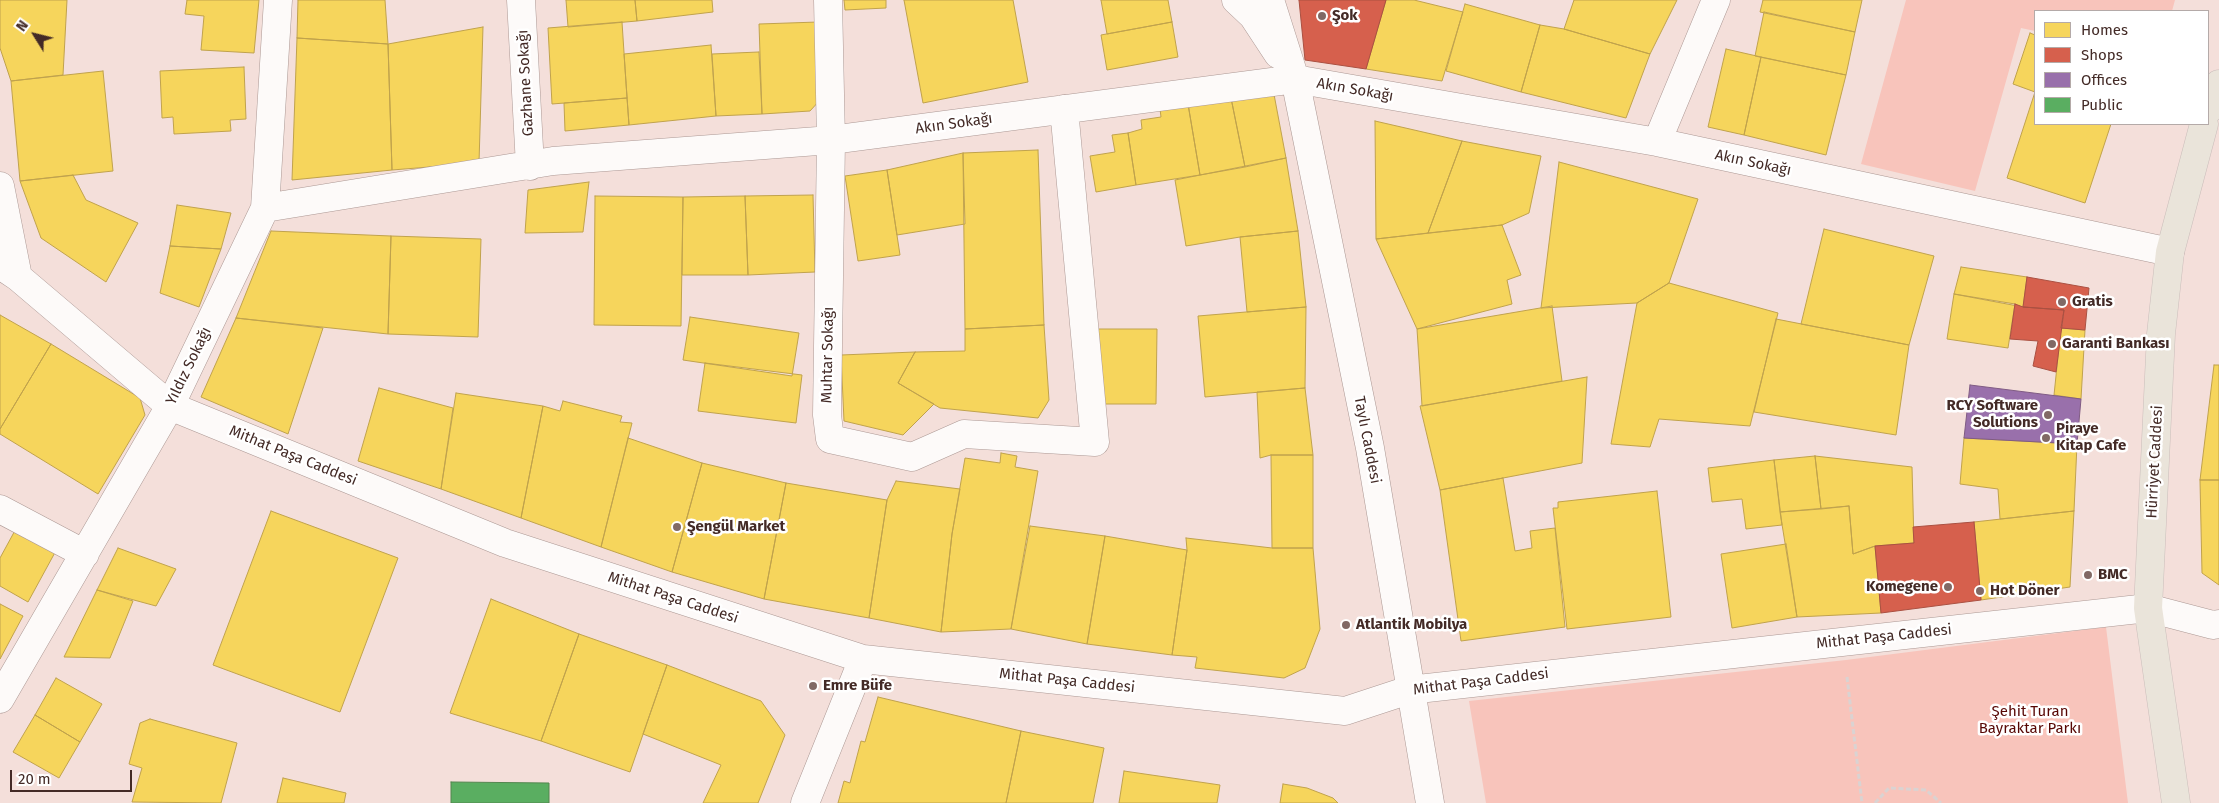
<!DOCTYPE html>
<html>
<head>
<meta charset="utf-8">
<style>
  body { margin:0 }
  #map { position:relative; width:2219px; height:803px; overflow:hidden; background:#f4dfda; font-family:"Fira Sans",sans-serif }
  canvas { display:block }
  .legend { position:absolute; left:2034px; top:10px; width:175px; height:115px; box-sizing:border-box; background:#fff; border:1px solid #b4aaa8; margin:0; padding:6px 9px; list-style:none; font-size:15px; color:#432a26 }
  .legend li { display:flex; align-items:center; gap:10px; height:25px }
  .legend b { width:25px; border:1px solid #b4aaa8 }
  .north { position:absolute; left:10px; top:10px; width:50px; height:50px; -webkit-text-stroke:4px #fff; paint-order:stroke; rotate:306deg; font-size:14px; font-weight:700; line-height:20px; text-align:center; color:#432a26 }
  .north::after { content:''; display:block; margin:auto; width:18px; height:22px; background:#432a26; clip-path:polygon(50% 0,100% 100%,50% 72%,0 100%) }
  .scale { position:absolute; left:10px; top:770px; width:122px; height:22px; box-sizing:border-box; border:2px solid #432a26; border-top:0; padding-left:6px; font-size:15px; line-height:18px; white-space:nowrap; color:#432a26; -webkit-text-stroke:4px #fff; paint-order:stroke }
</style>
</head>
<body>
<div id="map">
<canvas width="2219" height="803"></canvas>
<ul class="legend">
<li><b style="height:14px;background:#f6d55c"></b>Homes</li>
<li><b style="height:14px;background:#d6604d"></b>Shops</li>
<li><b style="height:14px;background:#9970ab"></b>Offices</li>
<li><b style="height:14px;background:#5aae61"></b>Public</li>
</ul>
<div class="north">N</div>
<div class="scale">20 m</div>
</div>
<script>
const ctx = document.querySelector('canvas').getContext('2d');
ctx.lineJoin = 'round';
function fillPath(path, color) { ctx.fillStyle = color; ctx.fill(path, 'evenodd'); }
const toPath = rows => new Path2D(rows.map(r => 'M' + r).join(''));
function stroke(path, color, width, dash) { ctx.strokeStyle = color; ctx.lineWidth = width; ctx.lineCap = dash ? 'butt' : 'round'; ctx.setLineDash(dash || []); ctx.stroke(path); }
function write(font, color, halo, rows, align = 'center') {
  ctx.font = font + ' "Fira Sans",sans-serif'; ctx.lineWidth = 5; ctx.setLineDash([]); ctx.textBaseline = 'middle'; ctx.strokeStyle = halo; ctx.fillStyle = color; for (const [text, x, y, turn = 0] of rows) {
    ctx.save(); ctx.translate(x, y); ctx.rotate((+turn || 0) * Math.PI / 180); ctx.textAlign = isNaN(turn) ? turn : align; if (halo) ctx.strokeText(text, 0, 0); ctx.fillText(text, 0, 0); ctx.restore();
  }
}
fillPath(toPath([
  [1906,0,2175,0,2172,11,2035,11,2035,31,2021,28,1975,191,1861,164],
  [2106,627,2128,803,1486,803,1469,701,1846,660]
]), '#f8c4bb');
const homes = toPath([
  [0,0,67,0,63,75,11,81,0,48,0,0],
  [187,0,259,0,254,53,201,50,204,16,185,14,187,0],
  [298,0,385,0,388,44,297,38,298,0],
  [566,0,635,0,637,21,568,27,566,0],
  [635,0,712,0,713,12,637,21,635,0],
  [844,0,886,0,886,8,845,10,844,0],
  [904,0,1013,0,1028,82,923,103,904,0],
  [1101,0,1168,0,1172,22,1107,34,1101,0],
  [1386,0,1414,0,1463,12,1442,81,1366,69,1386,0],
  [1574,0,1677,0,1650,54,1564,29,1574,0],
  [1763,0,1862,0,1855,32,1760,12,1763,0],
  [1465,4,1540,25,1521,92,1446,71,1465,4],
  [1764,12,1855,32,1846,75,1755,56,1764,12],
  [622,22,627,98,552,104,548,28,622,22],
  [818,22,820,100,810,111,762,114,759,24,818,22],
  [1172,22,1178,57,1107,70,1101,35,1172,22],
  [1540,25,1564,29,1650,54,1626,118,1521,92,1540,25],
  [483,27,479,163,392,170,388,44,483,27],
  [2030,33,2035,35,2035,124,2111,124,2085,203,2007,178,2035,92,2013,84,2030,33],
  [297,38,388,44,392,170,292,180,297,38],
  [711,45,716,116,629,125,624,54,711,45],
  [1726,49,1761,57,1744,135,1708,127,1726,49],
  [759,52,762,114,716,116,712,54,759,52],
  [1761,57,1846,75,1826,155,1744,135,1761,57],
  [244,67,246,119,230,120,231,131,174,134,173,117,162,118,160,71,244,67],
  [103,71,113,171,20,181,11,81,103,71],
  [1273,89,1286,158,1245,167,1231,98,1273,89],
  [627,98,629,125,565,131,564,103,627,98],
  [1231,98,1245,167,1200,175,1188,104,1231,98],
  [1188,104,1200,175,1136,185,1128,133,1142,129,1141,120,1161,117,1160,109,1188,104],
  [1375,121,1462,141,1428,233,1376,239,1375,121],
  [1128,133,1136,185,1096,192,1090,156,1115,152,1112,135,1128,133],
  [1462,141,1541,156,1529,213,1502,225,1428,233,1462,141],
  [1038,150,1044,325,965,329,963,153,1038,150],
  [963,153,965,224,897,235,887,170,963,153],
  [1286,158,1298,231,1240,237,1186,246,1175,180,1286,158],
  [1559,162,1698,199,1669,283,1637,303,1541,308,1559,162],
  [887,170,900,255,858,261,845,176,887,170],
  [73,175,86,200,138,223,106,282,41,238,20,181,73,175],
  [589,182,583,232,525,233,528,190,589,182],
  [813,195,815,272,748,275,745,196,813,195],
  [595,196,683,197,681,326,594,325,595,196],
  [745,196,748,275,682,275,683,197,745,196],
  [177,205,231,213,221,249,170,246,177,205],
  [1502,225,1521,275,1507,280,1512,304,1417,329,1376,239,1502,225],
  [1824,229,1934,256,1909,345,1801,324,1824,229],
  [271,231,391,236,388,334,236,318,271,231],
  [1298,231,1306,307,1247,312,1240,237,1298,231],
  [391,236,481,239,478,337,388,334,391,236],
  [170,246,221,249,199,307,160,293,170,246],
  [1961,267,2027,277,2023,307,1954,294,1961,267],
  [1669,283,1778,313,1750,426,1659,419,1650,447,1611,444,1637,303,1669,283],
  [1954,294,2015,304,2008,348,1947,339,1954,294],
  [1552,306,1562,381,1422,406,1417,329,1552,306],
  [1306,307,1305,388,1205,397,1198,316,1306,307],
  [0,315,51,344,0,429,0,315],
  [690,317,799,333,792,376,683,360,690,317],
  [236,318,323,328,288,434,201,397,236,318],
  [1776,319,1909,345,1896,435,1754,412,1776,319],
  [1044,325,1049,400,1038,418,940,408,898,383,915,352,965,351,965,329,1044,325],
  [2061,328,2085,330,2081,399,2054,395,2061,328],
  [1094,329,1157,329,1156,404,1093,404,1094,329],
  [51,344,140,398,145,415,98,494,0,434,0,429,51,344],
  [915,352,898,383,934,404,903,435,844,421,841,355,915,352],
  [705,363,802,375,796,423,698,411,705,363],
  [2214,365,2219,365,2219,480,2200,480,2214,365],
  [1587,377,1582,463,1440,490,1420,406,1587,377],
  [379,388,453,408,441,489,358,461,379,388],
  [1305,388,1313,455,1271,455,1260,458,1257,392,1305,388],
  [456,393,543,406,521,518,441,489,456,393],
  [563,401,622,416,620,422,632,423,601,547,521,518,543,406,560,411,563,401],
  [628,438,702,463,672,572,601,547,628,438],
  [1964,438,2077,444,2074,511,2000,519,1998,489,1960,484,1964,438],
  [1001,453,1017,456,1015,467,1038,471,1011,629,941,632,952,534,965,458,1000,463,1001,453],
  [1271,455,1313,455,1313,548,1272,548,1271,455],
  [1815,456,1821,509,1780,512,1774,460,1815,456],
  [1815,456,1912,467,1914,543,1875,546,1853,554,1849,506,1821,509,1815,456],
  [1774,460,1782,525,1746,529,1742,499,1712,502,1708,468,1774,460],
  [702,463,786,483,764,599,672,572,702,463],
  [1503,478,1515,551,1532,548,1530,531,1555,528,1565,627,1461,641,1440,490,1503,478],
  [2200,480,2219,480,2219,585,2202,573,2200,480],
  [896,481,960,489,952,534,941,632,869,618,887,500,896,481],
  [786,483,887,500,869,618,764,599,786,483],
  [1657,491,1671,617,1567,629,1553,508,1558,508,1558,502,1657,491],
  [1849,506,1853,554,1875,546,1881,613,1797,617,1780,512,1849,506],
  [271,511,398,558,340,712,213,665,271,511],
  [2074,511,2070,587,1981,600,1974,522,2074,511],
  [18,525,58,547,28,602,0,586,0,558,18,525],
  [1030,526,1105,536,1087,644,1011,629,1030,526],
  [1105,536,1187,550,1172,655,1087,644,1105,536],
  [1186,538,1272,548,1313,548,1320,629,1305,668,1284,678,1195,668,1197,657,1172,655,1187,550,1186,538],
  [1786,544,1797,617,1732,628,1721,554,1786,544],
  [118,548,176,569,156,606,97,590,118,548],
  [97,590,133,601,110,658,64,657,97,590],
  [491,599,579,634,541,741,450,713,491,599],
  [0,604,23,616,0,659,0,604],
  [579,634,667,665,630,772,541,741,579,634],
  [667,665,761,701,785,735,758,803,703,803,721,765,643,734,667,665],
  [56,678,102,704,80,742,35,715,56,678],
  [878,697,1021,731,1006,803,838,803,844,781,850,783,861,741,865,742,878,697],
  [35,715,80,742,59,778,13,752,35,715],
  [150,719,237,743,221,803,132,802,142,768,129,764,140,723,150,719],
  [1021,731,1104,748,1093,803,1006,803,1021,731],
  [1124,771,1220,785,1217,803,1119,803,1124,771],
  [283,778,346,793,344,803,277,803,283,778],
  [1283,784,1307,788,1333,798,1338,803,1280,803,1283,784]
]);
fillPath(homes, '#f6d55c');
stroke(homes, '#c0a24c', 1);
const shops = toPath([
  [1299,0,1386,0,1366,69,1305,60,1299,0],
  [2027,277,2089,288,2085,330,2061,328,2064,310,2023,307,2027,277],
  [2015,304,2023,307,2064,310,2056,372,2033,366,2038,341,2010,339,2015,304],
  [1974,522,1981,600,1881,613,1875,546,1914,543,1913,527,1974,522]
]);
fillPath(shops, '#d6604d');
stroke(shops, '#aa5041', 1);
const offices = toPath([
  [1970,385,2081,399,2077,444,1964,438,1970,385]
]);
fillPath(offices, '#9970ab');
stroke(offices, '#7f5b83', 1);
const public = toPath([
  [451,782,549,783,549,803,451,803,451,782]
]);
fillPath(public, '#5aae61');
stroke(public, '#53864f', 1);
const minor = toPath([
  [521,0,530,166],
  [828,0,831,140,827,415,830,439,912,457,964,434,1095,442,1064,109],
  [1236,0,1253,16,1278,54],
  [1270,0,1295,79,1370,448,1430,803],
  [1657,142,1716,0],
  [0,186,18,277],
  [265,208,553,161,831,140,1295,79,1657,142,2170,252],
  [0,265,18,277,170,406,505,543,863,659,1345,711,1409,690,2148,608,2213,625,2219,624],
  [0,509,85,554],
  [0,699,170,406,265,208,278,0],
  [805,803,863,659]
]);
const major = toPath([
  [2208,110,2219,84],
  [2176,803,2148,608,2161,334,2170,252,2204,124]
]);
stroke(minor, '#ac9894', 29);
stroke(major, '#cabdba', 29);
stroke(toPath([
  [1847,677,1862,803],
  [1875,803,1889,788,1926,790,1941,803]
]), '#dad3d2', 3, [5, 2.5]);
stroke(minor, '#fdfaf9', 28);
stroke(major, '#eae4da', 28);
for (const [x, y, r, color] of [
  [1322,16,5,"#816965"],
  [2062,302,5,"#816965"],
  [2052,344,5,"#816965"],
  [2048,415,5,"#816965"],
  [2046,438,5,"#816965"],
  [677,527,5,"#816965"],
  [2088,575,5,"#816965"],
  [1948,587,5,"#816965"],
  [1980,591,5,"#816965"],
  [1346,625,5,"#816965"],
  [813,686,5,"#816965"]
]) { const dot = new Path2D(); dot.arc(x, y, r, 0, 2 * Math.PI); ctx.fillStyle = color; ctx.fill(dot); stroke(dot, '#fff', 2); }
write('bold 15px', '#432a26', '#fff', [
  ["Şok",1332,16],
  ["Gratis",2072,302],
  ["Garanti Bankası",2062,344],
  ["RCY Software",2038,406,"right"],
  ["Solutions",2038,423,"right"],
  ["Piraye",2056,429],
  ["Kitap Cafe",2056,446],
  ["Şengül Market",687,527],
  ["BMC",2098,575],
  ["Komegene",1938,587,"right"],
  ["Hot Döner",1990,591],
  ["Atlantik Mobilya",1356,625],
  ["Emre Büfe",823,686]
], 'left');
write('15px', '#432a26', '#fff', [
  ["Gazhane Sokağı",526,83,-93],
  ["Akın Sokağı",1355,90,10],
  ["Akın Sokağı",954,124,-8],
  ["Akın Sokağı",1753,163,12],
  ["Muhtar Sokağı",828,355,-89],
  ["Yıldız Sokağı",189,366,-64],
  ["Taylı Caddesi",1367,440,79],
  ["Mithat Paşa Caddesi",293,456,22],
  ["Hürriyet Caddesi",2155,462,-87],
  ["Mithat Paşa Caddesi",673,598,18],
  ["Mithat Paşa Caddesi",1884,637,-6],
  ["Mithat Paşa Caddesi",1067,681,6],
  ["Mithat Paşa Caddesi",1481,682,-7]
]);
write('15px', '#570704', '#fff', [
  ["Şehit Turan",2030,712],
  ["Bayraktar Parkı",2030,729]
]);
</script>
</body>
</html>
